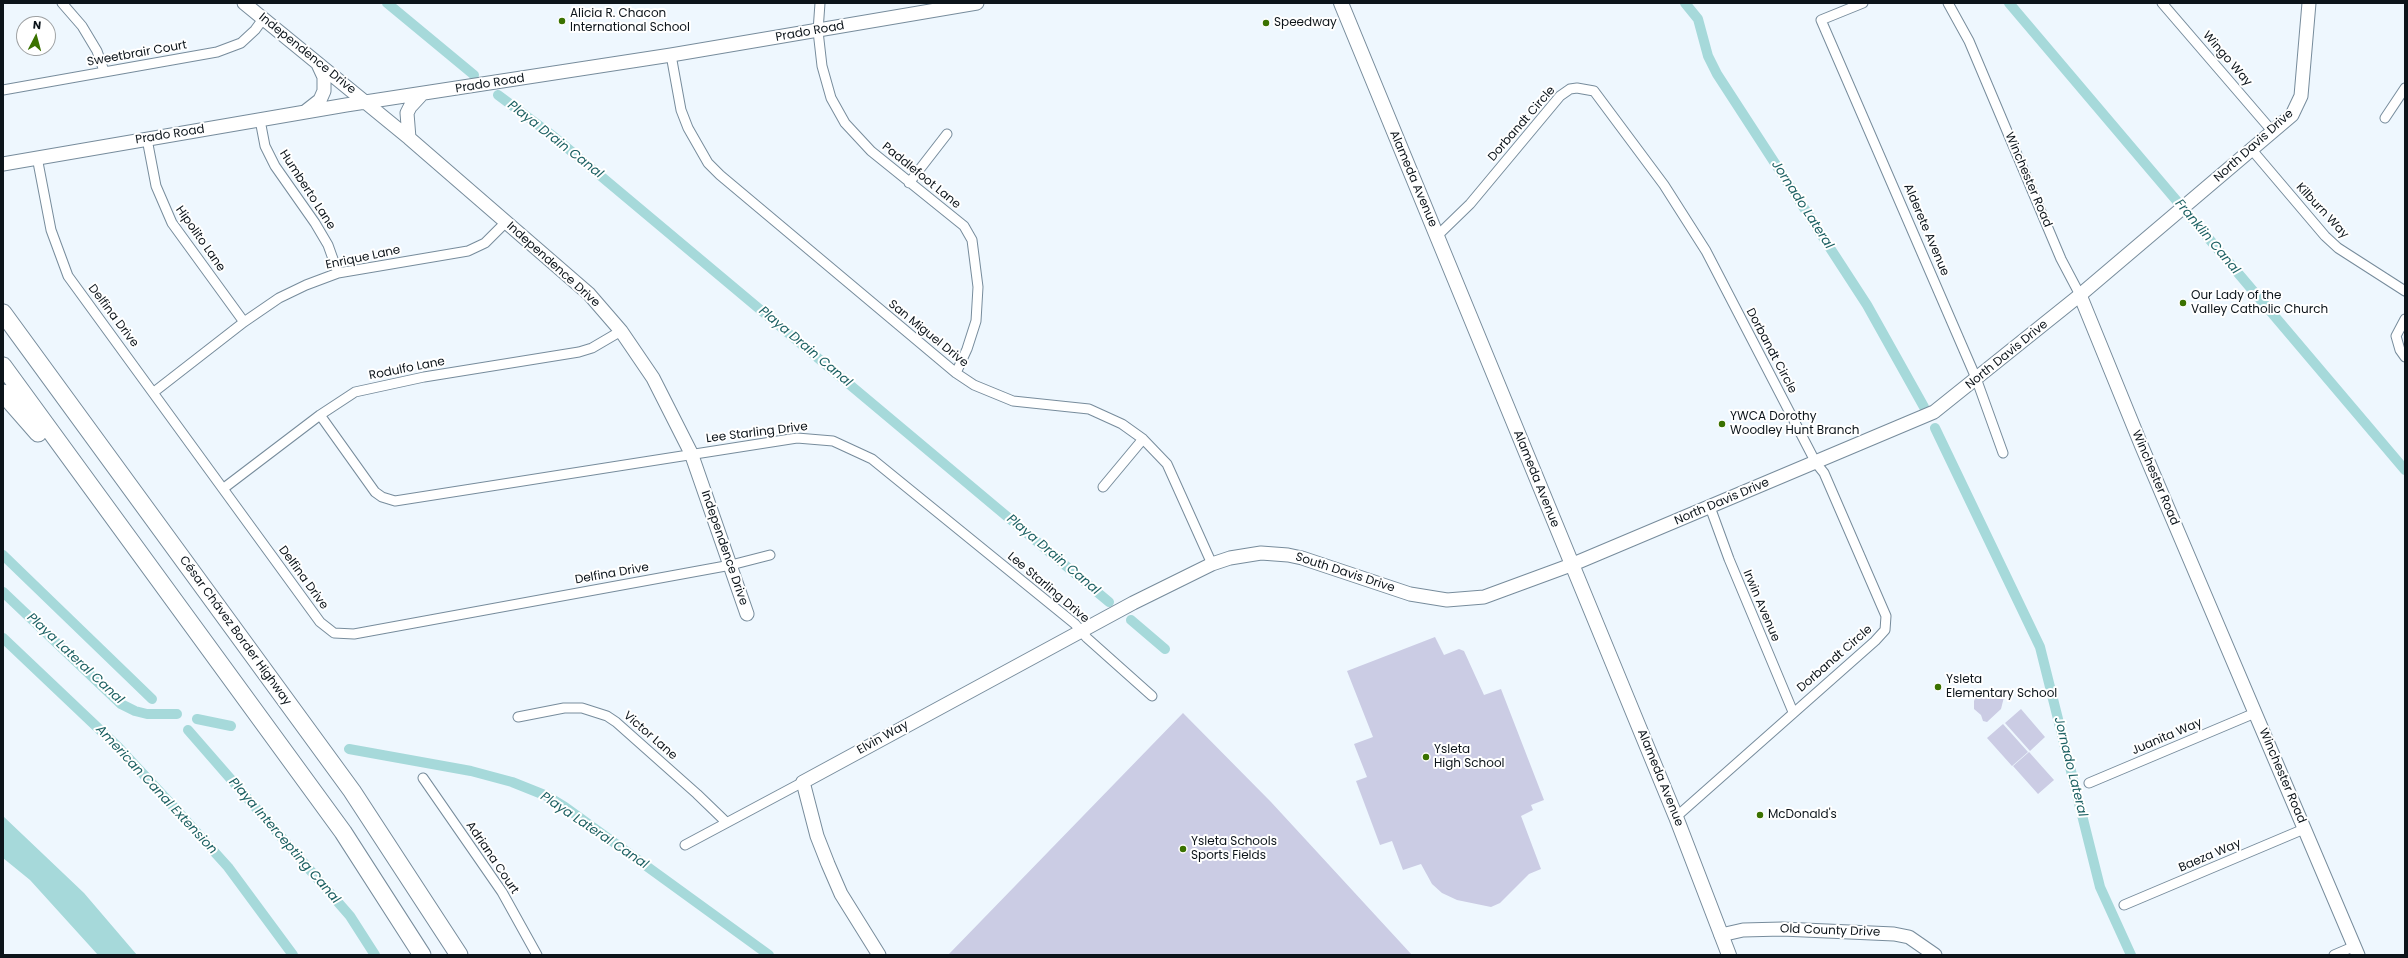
<!DOCTYPE html>
<html>
<head>
<meta charset="utf-8">
<style>
  body { margin:0 }
  #map { position:relative; width:2408px; height:958px; overflow:hidden; background:#eef7fe; font-family:Poppins,sans-serif }
  canvas { display:block }
  .frame { position:absolute; inset:0; border:4px solid #0c141a; pointer-events:none }
  .north { position:absolute; left:16px; top:16px; width:40px; height:40px; box-sizing:border-box; background:#fff; border:1px solid #9ea1a3; border-radius:50%; rotate:6deg; font-size:11px; font-weight:700; line-height:16px; text-align:center; color:#0c141a }
  .north::after { content:''; display:block; margin:auto; width:14px; height:18px; background:#3a7200; clip-path:polygon(50% 0,100% 100%,50% 72%,0 100%) }
</style>
</head>
<body>
<div id="map">
<canvas width="2408" height="958"></canvas>
<div class="frame"></div>
<div class="north">N</div>
</div>
<script>
const ctx = document.querySelector('canvas').getContext('2d');
ctx.lineJoin = 'round';
function fillPath(path, color) { ctx.fillStyle = color; ctx.fill(path, 'evenodd'); }
const toPath = rows => new Path2D(rows.map(r => 'M' + r).join(''));
function stroke(path, color, width, dash) { ctx.strokeStyle = color; ctx.lineWidth = width; ctx.lineCap = dash ? 'butt' : 'round'; ctx.setLineDash(dash || []); ctx.stroke(path); }
function write(font, color, halo, rows, align = 'center') {
  ctx.font = font + ' Poppins,sans-serif'; ctx.lineWidth = 4; ctx.setLineDash([]); ctx.textBaseline = 'middle'; ctx.strokeStyle = halo; ctx.fillStyle = color; for (const [text, x, y, turn = 0] of rows) {
    ctx.save(); ctx.translate(x, y); ctx.rotate((+turn || 0) * Math.PI / 180); ctx.textAlign = isNaN(turn) ? turn : align; if (halo) ctx.strokeText(text, 0, 0); ctx.fillText(text, 0, 0); ctx.restore();
  }
}
fillPath(toPath([
  [1435,637,1444,655,1459,649,1464,651,1484,695,1501,689,1544,800,1531,805,1533,810,1521,816,1541,869,1529,874,1500,903,1491,907,1457,900,1442,893,1432,884,1421,864,1403,870,1392,841,1380,845,1356,781,1367,777,1354,744,1373,737,1347,671],
  [1978,691,1986,691,2004,697,2001,709,1987,722,1983,721,1981,715,1974,709,1974,701],
  [2021,709,2045,737,2030,751,2005,723],
  [1183,713,1271,802,1412,955,948,955],
  [2003,724,2028,752,2012,766,1987,738],
  [2029,752,2054,780,2038,794,2013,766]
]), '#cbcce4');
fillPath(toPath([
  [3,816,84,893,137,955,98,955,30,880,3,858]
]), '#a6d9da');
stroke(toPath([
  [387,3,474,75],
  [1685,3,1698,19,1708,56,1717,74,1867,305,1924,407],
  [2009,3,2405,470],
  [498,95,553,136,1109,602],
  [1935,428,2040,647,2100,887,2131,955],
  [3,555,152,699],
  [3,592,121,704,135,711,147,714,177,714],
  [1131,620,1165,649],
  [3,638,118,747,171,804,228,867,293,955],
  [197,719,231,726],
  [188,730,350,916,375,955],
  [349,749,471,771,512,782,547,796,565,807,769,955]
]), '#a6d9da', 10);
const street = toPath([
  [62,3,82,26,97,51,104,71],
  [820,3,818,31,822,66,831,98,845,123,871,151,964,226,972,240,978,287,976,321,967,349,956,373],
  [1863,3,1821,20,1976,378,2003,453],
  [1948,3,1969,41,2061,259,2080,295],
  [2162,3,2273,132],
  [671,55,681,110,688,128,708,163,720,175,956,373,974,385,1013,401,1089,409,1122,424,1143,439,1167,464,1212,564],
  [3,90,217,52,241,43,255,30,263,19],
  [2385,118,2405,88],
  [260,120,265,146,275,166,315,223,328,245,338,273],
  [147,139,156,186,172,223,244,322],
  [2252,150,2325,236,2338,248,2405,291],
  [37,157,51,230,68,276,320,622,334,633,354,634,731,565,770,555],
  [909,183,947,134],
  [1437,236,1470,204,1560,96,1570,89,1577,88,1594,91,1664,185,1706,251,1816,463,1824,473,1886,616,1885,630,1875,641,1676,817],
  [2405,319,2396,336,2400,350,2405,357],
  [154,392,244,322,279,298,306,285,338,273,468,251,485,243,506,222],
  [320,415,375,492,382,497,395,501,797,438,833,441,872,459,1075,624,1087,638,1152,696],
  [1103,487,1143,439],
  [224,488,320,415,355,392,424,377,579,352,592,348,621,331],
  [1710,507,1729,559,1793,712],
  [518,717,564,708,582,708,607,716,616,722,697,794,726,822],
  [423,778,502,892,537,955],
  [2089,783,2255,713],
  [685,845,803,782],
  [2124,905,2304,829],
  [2334,955,2355,946]
]);
const secondary = toPath([
  [244,3,409,138,589,294,621,331,653,378,691,453,747,614],
  [306,111,320,100,324,91,324,77,318,64],
  [409,138,407,113,410,107,422,94],
  [3,164,346,105,671,55,977,3],
  [2080,295,2142,447,2358,955],
  [1721,935,1743,930,1782,929,1894,934,1909,937,1935,955],
  [879,955,841,894,828,864,817,836,803,782,1133,603,1212,564,1230,558,1261,553,1288,555,1302,558,1410,594,1447,600,1484,597,1571,565,1934,412,2080,295,2292,115,2301,96,2309,3]
]);
const primary = toPath([
  [1341,3,1676,817,1729,955]
]);
const highway = toPath([
  [3,313,352,791,459,955],
  [3,366,343,832,422,955],
  [3,393,38,433]
]);
stroke(street, '#778c9c', 11);
stroke(secondary, '#778c9c', 15);
stroke(primary, '#778c9c', 16);
stroke(highway, '#778c9c', 19);
stroke(street, '#fff', 9);
stroke(secondary, '#fff', 13);
stroke(primary, '#fff', 14);
stroke(highway, '#fff', 17);
for (const [x, y, r, color] of [
  [562,21,4,"#3a7200"],
  [1266,23,4,"#3a7200"],
  [2183,303,4,"#3a7200"],
  [1722,424,4,"#3a7200"],
  [1938,687,4,"#3a7200"],
  [1426,757,4,"#3a7200"],
  [1760,815,4,"#3a7200"],
  [1183,849,4,"#3a7200"]
]) { const dot = new Path2D(); dot.arc(x, y, r, 0, 2 * Math.PI); ctx.fillStyle = color; ctx.fill(dot); stroke(dot, '#fff', 1.5); }
write('12px', '#0c141a', '#fff', [
  ["Alicia R. Chacon",570,14],
  ["International School",570,28],
  ["Speedway",1274,23],
  ["Our Lady of the",2191,296],
  ["Valley Catholic Church",2191,310],
  ["YWCA Dorothy",1730,417],
  ["Woodley Hunt Branch",1730,431],
  ["Ysleta",1946,680],
  ["Elementary School",1946,694],
  ["Ysleta",1434,750],
  ["High School",1434,764],
  ["McDonald's",1768,815],
  ["Ysleta Schools",1191,842],
  ["Sports Fields",1191,856]
], 'left');
write('12px', '#0c141a', '#fff', [
  ["Prado Road",810,32,-10],
  ["Sweetbrair Court",137,54,-10],
  ["Independence Drive",307,54,39],
  ["Wingo Way",2227,59,49],
  ["Prado Road",490,84,-9],
  ["Dorbandt Circle",1522,124,-49],
  ["Prado Road",170,135,-9],
  ["North Davis Drive",2254,146,-42],
  ["Paddlefoot Lane",921,176,39],
  ["Alameda Avenue",1413,179,67],
  ["Winchester Road",2028,180,67],
  ["Humberto Lane",307,190,57],
  ["Kilburn Way",2322,211,47],
  ["Alderete Avenue",1926,230,67],
  ["Hipolito Lane",200,239,55],
  ["Enrique Lane",363,258,-12],
  ["Independence Drive",553,265,42],
  ["Delfina Drive",113,316,53],
  ["San Miguel Drive",928,334,39],
  ["Dorbandt Circle",1771,351,62],
  ["North Davis Drive",2007,355,-39],
  ["Rodulfo Lane",407,369,-11],
  ["Lee Starling Drive",757,433,-7],
  ["Winchester Road",2155,478,67],
  ["Alameda Avenue",1536,479,68],
  ["North Davis Drive",1722,502,-23],
  ["Independence Drive",724,548,71],
  ["South Davis Drive",1345,573,18],
  ["Delfina Drive",612,574,-10],
  ["Delfina Drive",303,578,54],
  ["Lee Starling Drive",1048,588,40],
  ["Irwin Avenue",1761,606,67],
  ["César Chávez Border Highway",235,631,54],
  ["Dorbandt Circle",1835,659,-41],
  ["Victor Lane",650,736,41],
  ["Juanita Way",2167,737,-23],
  ["Elvin Way",883,738,-29],
  ["Winchester Road",2282,776,67],
  ["Alameda Avenue",1660,778,68],
  ["Baeza Way",2210,856,-23],
  ["Adriana Court",492,858,56],
  ["Old County Drive",1830,931,2]
]);
write('italic 13px', '#1d6163', '#fff', [
  ["Playa Drain Canal",555,140,38],
  ["Jornado Lateral",1802,205,57],
  ["Franklin Canal",2207,237,50],
  ["Playa Drain Canal",805,347,40],
  ["Playa Drain Canal",1053,555,40],
  ["Playa Lateral Canal",75,659,43],
  ["Jornado Lateral",2070,767,76],
  ["American Canal Extension",156,790,47],
  ["Playa Lateral Canal",594,831,34],
  ["Playa Intercepting Canal",284,841,49]
]);
</script>
</body>
</html>
